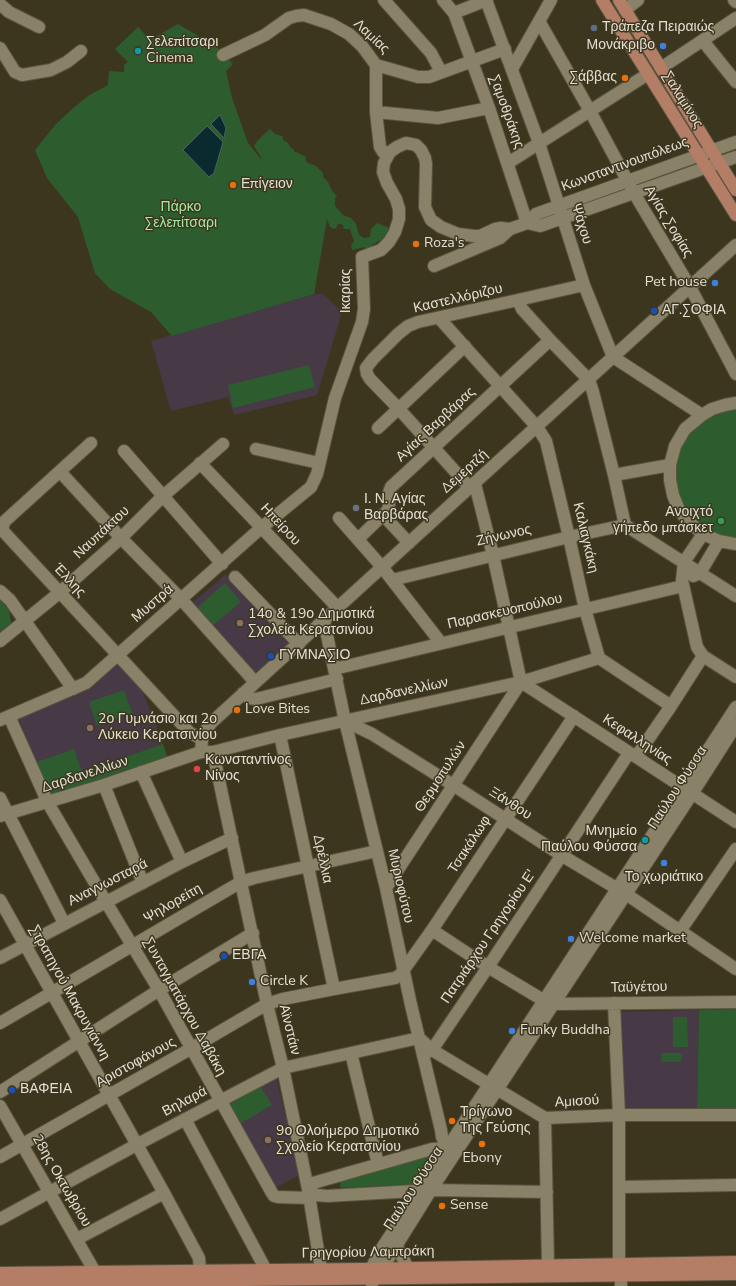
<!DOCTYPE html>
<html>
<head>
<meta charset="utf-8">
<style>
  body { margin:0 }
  canvas { display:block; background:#3d361f }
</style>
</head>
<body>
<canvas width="736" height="1286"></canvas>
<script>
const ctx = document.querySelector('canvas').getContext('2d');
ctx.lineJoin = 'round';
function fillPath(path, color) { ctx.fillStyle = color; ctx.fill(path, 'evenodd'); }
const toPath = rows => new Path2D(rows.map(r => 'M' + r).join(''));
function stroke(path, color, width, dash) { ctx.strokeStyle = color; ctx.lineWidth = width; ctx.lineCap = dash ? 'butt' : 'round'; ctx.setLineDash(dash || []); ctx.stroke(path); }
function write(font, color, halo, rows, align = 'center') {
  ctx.font = font + ' "Nunito Sans",sans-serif'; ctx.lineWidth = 3; ctx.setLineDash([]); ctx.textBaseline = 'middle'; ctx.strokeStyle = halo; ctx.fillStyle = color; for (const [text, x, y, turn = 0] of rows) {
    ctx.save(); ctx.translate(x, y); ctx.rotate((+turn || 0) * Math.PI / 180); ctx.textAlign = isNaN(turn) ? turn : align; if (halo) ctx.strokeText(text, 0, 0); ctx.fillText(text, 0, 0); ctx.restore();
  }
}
fillPath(toPath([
  [314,294,323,294,342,312,317,395,234,415,228,397,171,411,151,341],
  [226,574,292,641,252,676,191,604],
  [120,662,140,684,163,744,45,785,18,717,82,692],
  [699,1010,697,1111,624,1113,620,1012],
  [276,1076,299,1175,273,1189,224,1105]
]), '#483946');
fillPath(toPath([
  [178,24,207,41,212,42,233,64,226,71,232,98,248,143,260,158,262,159,254,146,258,140,270,129,275,134,282,136,284,141,287,142,291,148,294,149,294,151,306,157,305,160,308,163,316,166,323,173,323,177,328,182,332,191,337,196,335,198,335,206,343,215,351,218,356,224,359,235,364,238,370,237,371,229,377,223,389,228,384,238,372,245,371,247,366,249,364,247,352,250,351,246,354,241,350,229,344,229,343,228,344,226,341,224,338,224,336,228,334,229,330,227,327,219,314,294,172,336,151,312,110,289,95,273,78,217,47,178,35,150,56,124,71,110,88,96,108,85,109,71,124,72,124,65,128,62,115,49,138,27,150,40],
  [309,365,315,387,233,408,228,385],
  [728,410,736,410,736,539,710,533,693,521,681,505,674,485,674,465,680,445,692,428,708,416],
  [225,583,241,602,212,626,197,608],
  [0,599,9,611,11,622,10,626,0,634],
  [124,690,132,713,97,726,89,702],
  [163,744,168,760,52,798,45,785,37,762,74,749,82,772],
  [736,1009,736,1111,697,1111,699,1010],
  [673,1017,687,1017,688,1047,673,1047],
  [662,1053,682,1053,681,1062,661,1062],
  [261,1087,272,1105,241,1123,230,1104],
  [428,1156,432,1160,416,1184,341,1188,340,1185,341,1180]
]), '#2d5d2f');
const water = toPath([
  [220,115,226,128,224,138,211,124,220,115],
  [207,126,223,142,214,173,209,177,183,150,207,126]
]);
fillPath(water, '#0a2a2f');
stroke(water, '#4b6060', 1);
const minor = toPath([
  [384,0,431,53,441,72],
  [443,0,454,13,489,108,527,223],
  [486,0,539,143,584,285,613,357,702,415],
  [734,0,736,2],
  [0,4,9,12,39,27],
  [625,10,638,0],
  [454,13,487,0],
  [539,21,590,111,634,193,690,287,736,374],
  [703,41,736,82],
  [0,48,15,72,22,75,51,70,67,62,81,51],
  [223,55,265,35,289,18,296,16,304,15,331,24,349,34,362,46,376,65,418,77,429,77,505,49],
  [376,65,376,112,380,147,383,152,388,155],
  [661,68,736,18],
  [512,69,551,0],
  [376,112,438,118,489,108],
  [508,163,648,74],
  [527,223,540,226,736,157],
  [434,266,500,238,510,229,527,223,536,214,736,142],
  [518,300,522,309,550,340,589,380,593,392,614,475,625,525],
  [439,318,537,427,546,441,569,537,585,609,599,658],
  [736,403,725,405,712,409,702,415,685,429,675,446,670,465,670,480,673,495,679,510,689,522,703,534,719,541,736,544],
  [378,428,465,346],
  [91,443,5,521,2,528,4,532,190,733,202,739],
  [256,449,319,463],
  [124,451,222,564],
  [200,463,338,608],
  [614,475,670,465],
  [64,476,121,538,181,599,255,682],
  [475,484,493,555,521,682],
  [470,488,399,409,370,379,367,374,366,368,373,359,398,334,408,326,418,322,518,300,584,285],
  [383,515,409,543],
  [339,518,382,567,441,643],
  [625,525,736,596],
  [703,534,684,562,682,580,697,647,703,656,736,677],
  [358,539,388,510,389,505,388,495,391,487,550,340],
  [693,576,700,573,719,541],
  [235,577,299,644],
  [392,580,569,537,625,525],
  [0,591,10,600,73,689],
  [324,621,345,721,386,888,411,1005,441,1130,442,1137,448,1148,454,1152],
  [0,641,59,593,121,538,162,497,223,444],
  [599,658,671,706],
  [334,669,683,586],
  [521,682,736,822],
  [243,693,249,698,256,699,337,679],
  [9,716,48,803,106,902,159,990,272,1193,274,1196,278,1197,309,1198],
  [0,720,86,683,261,528,311,487,317,474,335,398,362,322,364,309,362,257,381,250,389,242,395,232,399,219,399,209,396,199,387,183,383,172,384,163,390,152,397,147,406,143,416,145,421,150,425,158,426,164,425,207,431,220,441,227,458,234,474,236,480,236,495,229,501,228,510,229],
  [345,721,372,734,453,785,561,855,626,894,736,969],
  [280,735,334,989],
  [201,752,202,739,206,730,212,722,736,245],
  [213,752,267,1004,283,1068,308,1189,321,1269],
  [636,757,671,706,703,656],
  [141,772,182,862],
  [104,785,143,883],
  [0,798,64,923],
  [0,816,104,785,201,752,213,752,280,735,521,682,599,658],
  [386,888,521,682],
  [0,900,164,1193,199,1258,200,1270],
  [432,930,488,967,543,1000,553,1004,736,1002],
  [680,931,736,849],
  [0,958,182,862,232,838],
  [614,1003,619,1115,619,1264],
  [0,1023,241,882,254,878,377,851],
  [351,1053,378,1164],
  [426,1053,432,1050,488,967,629,753],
  [0,1092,159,990,253,933],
  [0,1106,95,1272],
  [545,1118,548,1265],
  [185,1119,266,1270],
  [0,1157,192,1048,267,1004,283,999,334,989,395,978,400,975,432,930,574,716],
  [620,1187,736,1185],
  [308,1189,316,1195,327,1196,431,1190,547,1192],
  [308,1189,313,1183,432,1149,448,1148],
  [0,1219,138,1144,283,1068,419,1038,432,1050,545,1118,619,1115,736,1115],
  [77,1239,164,1193],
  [396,1245,408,1268],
  [378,1275,431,1190,692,794,736,725],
  [372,1286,371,1269,380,1251,736,707],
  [621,1286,621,1276]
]);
const major = toPath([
  [602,0,736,215],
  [619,0,736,190],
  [0,1273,363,1269,736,1262],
  [0,1283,736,1274]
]);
stroke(minor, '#595340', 14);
stroke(major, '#595340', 14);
stroke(minor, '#898268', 12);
stroke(major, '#b37e65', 12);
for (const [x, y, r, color] of [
  [594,28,4,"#5c6f8a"],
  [663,46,4,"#3f7fe0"],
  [138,51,4,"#0f9aa8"],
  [625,78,4,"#e8710a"],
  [233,185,4,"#e8710a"],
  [416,244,4,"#e8710a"],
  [715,283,4,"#3f7fe0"],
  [654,311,4,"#1a4fb4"],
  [356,508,4,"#6b7280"],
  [721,521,4,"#2e9e5b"],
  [240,623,4,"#8d6e63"],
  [271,656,4,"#1a4fb4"],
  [237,710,4,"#e8710a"],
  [90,728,4,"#8d6e63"],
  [197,769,4,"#e0444e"],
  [645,840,4,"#0f9aa8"],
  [664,863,4,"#3f7fe0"],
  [571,939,4,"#3f7fe0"],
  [224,956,4,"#1a4fb4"],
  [252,982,4,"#3f7fe0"],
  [512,1031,4,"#3f7fe0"],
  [12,1090,4,"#1a4fb4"],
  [452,1121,4,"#e8710a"],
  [268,1140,4,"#8d6e63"],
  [482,1144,4,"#e8710a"],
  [442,1206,4,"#e8710a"]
]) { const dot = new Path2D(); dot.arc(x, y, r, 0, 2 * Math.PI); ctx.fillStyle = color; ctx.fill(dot); stroke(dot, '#3d361f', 1.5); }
write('14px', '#e3dfd1', '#3d361f', [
  ["Τράπεζα Πειραιώς",602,28],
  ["Σελεπίτσαρι",146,43],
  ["Cinema",146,59],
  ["Μονάκριβο",655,46,"right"],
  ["Σάββας",617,78,"right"],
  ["Επίγειον",241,185],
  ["Roza's",424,244],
  ["Pet house",707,283,"right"],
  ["ΑΓ.ΣΟΦΙΑ",662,311],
  ["Ι. Ν. Αγίας",364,500],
  ["Βαρβάρας",364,516],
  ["Ανοιχτό",713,513,"right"],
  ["γήπεδο μπάσκετ",713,529,"right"],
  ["14ο & 19ο Δημοτικά",248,615],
  ["Σχολεία Κερατσινίου",248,631],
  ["ΓΥΜΝΑΣΙΟ",279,656],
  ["Love Bites",245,710],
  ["2ο Γυμνάσιο και 2ο",98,720],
  ["Λύκειο Κερατσινίου",98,736],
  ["Κωνσταντίνος",205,761],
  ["Νίνος",205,777],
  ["Μνημείο",637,832,"right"],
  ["Παύλου Φύσσα",637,848,"right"],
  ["Το χωριάτικο",664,878,"center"],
  ["Welcome market",579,939],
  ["ΕΒΓΑ",232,956],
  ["Circle K",260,982],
  ["Funky Buddha",520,1031],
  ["ΒΑΦΕΙΑ",20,1090],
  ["Τρίγωνο",460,1113],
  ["Της Γεύσης",460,1129],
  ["9ο Ολοήμερο Δημοτικό",276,1132],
  ["Σχολείο Κερατσινίου",276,1148],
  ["Ebony",482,1159,"center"],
  ["Sense",450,1206]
], 'left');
write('14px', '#e3dfd1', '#3d361f', [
  ["Λαμίας",371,37,43],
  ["Σαλαμίνος",682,100,58],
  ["Σαμοθράκης",506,112,70],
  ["Κωνσταντινουπόλεως",625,165,-20],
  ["Αγίας Σοφίας",668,222,59],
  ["Ψάχου",581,224,73],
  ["Ικαρίας",347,291,-90],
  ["Καστελλόριζου",458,299,-13],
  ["Αγίας Βαρβάρας",436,425,-43],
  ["Δεμερτζή",465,472,-42],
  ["Ηπείρου",280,525,47],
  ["Ναυπάκτου",102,533,-43],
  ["Ζήνωνος",504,536,-13],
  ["Καλιαγκάκη",585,538,77],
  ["Έλλης",69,581,47],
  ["Μυστρά",153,604,-41],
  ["Παρασκευοπούλου",505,612,-13],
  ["Δαρδανελλίων",404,692,-12],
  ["Κεφαλληνίας",637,740,33],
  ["Δαρδανελλίων",85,775,-18],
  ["Θερμοπυλών",441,777,-57],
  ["Παύλου Φύσσα",678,788,-57],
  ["Ξάνθου",510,804,33],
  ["Τσακάλωφ",470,845,-57],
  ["Δρέλλια",322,859,78],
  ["Αναγνωσταρά",108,883,-27],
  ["Μυριοφύτου",400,886,77],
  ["Ψηλορείτη",173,904,-30],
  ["Πατριάρχου Γρηγορίου Ε'",489,937,-56],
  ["Ταϋγέτου",639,988,-1],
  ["Στρατηγού Μακρυγιάννη",69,993,61],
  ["Συνταγματάρχου Δαβάκη",184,1007,61],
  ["Αϊνστάιν",289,1030,76],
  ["Αριστοφάνους",136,1063,-29],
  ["Βηλαρά",185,1102,-28],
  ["Αμισού",577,1102,-3],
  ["28ης Οκτωβρίου",61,1181,60],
  ["Παύλου Φύσσα",414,1189,-57],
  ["Γρηγορίου Λαμπράκη",368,1253,-1]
]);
write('14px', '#a0eaa1', '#3d361f', [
  ["Πάρκο",181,208],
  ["Σελεπίτσαρι",181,224]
]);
</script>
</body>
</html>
